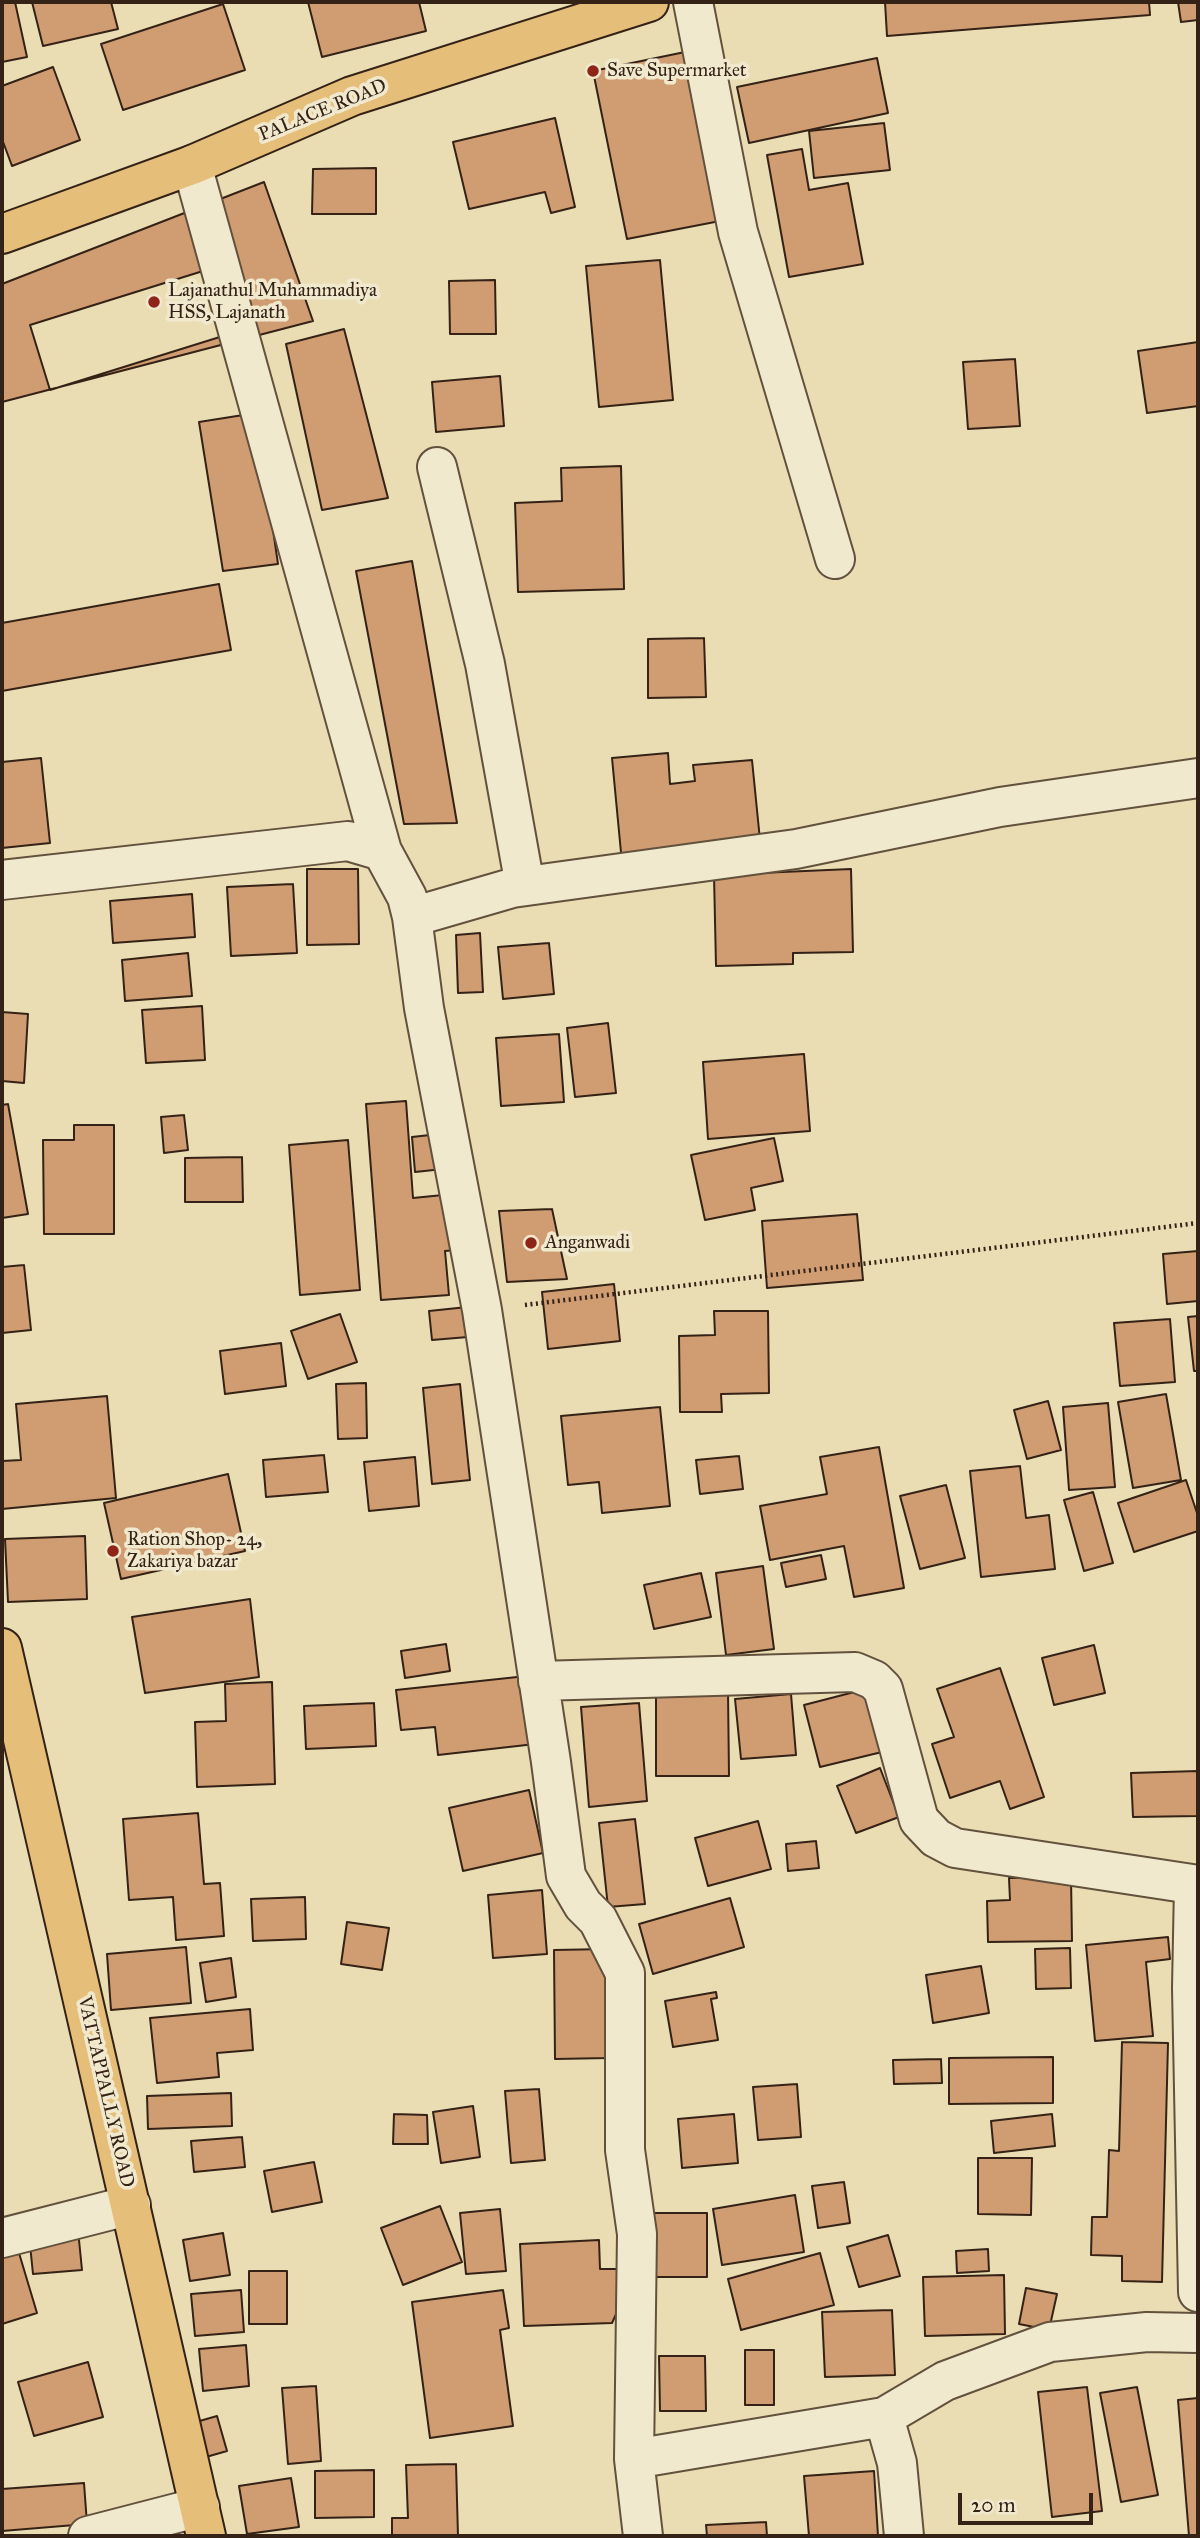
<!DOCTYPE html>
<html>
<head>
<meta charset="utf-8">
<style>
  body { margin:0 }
  #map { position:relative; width:1200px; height:2538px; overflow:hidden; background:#eaddb3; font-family:"IM FELL Great Primer",serif }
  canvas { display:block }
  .frame { position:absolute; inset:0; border:4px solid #342216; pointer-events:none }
  .scale { position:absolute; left:958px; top:2493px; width:135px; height:32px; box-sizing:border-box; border:4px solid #342216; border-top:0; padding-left:9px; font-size:21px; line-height:24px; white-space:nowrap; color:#342216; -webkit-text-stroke:5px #f1e9ce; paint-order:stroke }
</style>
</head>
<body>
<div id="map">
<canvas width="1200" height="2538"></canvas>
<div class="frame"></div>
<div class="scale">20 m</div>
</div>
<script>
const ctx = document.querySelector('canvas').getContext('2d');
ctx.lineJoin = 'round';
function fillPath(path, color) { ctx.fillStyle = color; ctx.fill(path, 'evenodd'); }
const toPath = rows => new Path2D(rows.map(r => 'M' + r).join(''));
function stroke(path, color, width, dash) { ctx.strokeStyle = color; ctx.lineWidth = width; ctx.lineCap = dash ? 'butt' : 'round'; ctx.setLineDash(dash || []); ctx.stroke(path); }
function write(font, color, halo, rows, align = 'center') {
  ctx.font = font + ' "IM FELL Great Primer",serif'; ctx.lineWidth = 7; ctx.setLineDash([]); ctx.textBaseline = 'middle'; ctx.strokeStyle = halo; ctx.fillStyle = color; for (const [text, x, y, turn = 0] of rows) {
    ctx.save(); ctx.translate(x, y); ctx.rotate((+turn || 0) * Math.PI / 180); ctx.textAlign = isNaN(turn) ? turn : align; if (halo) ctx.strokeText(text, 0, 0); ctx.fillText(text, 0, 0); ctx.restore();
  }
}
const building = toPath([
  [2,2,15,2,27,57,2,62,2,2],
  [32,2,111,2,118,29,43,46,32,2],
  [308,2,419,2,426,31,322,57,308,2],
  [885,2,1149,2,1150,15,887,36,885,2],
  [1178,2,1198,2,1198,20,1181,22,1178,2],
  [223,4,245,70,123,110,101,44,223,4],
  [685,52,720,221,627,239,593,71,685,52],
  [877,58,888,113,749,143,737,87,877,58],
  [53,67,80,140,12,166,2,139,2,86,53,67],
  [555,118,575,207,551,213,545,192,469,209,453,142,555,118],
  [884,123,890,170,814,178,809,131,884,123],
  [802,149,809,190,848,183,863,264,789,277,767,155,802,149],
  [376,168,376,214,312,214,313,169,376,168],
  [264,182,313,321,2,402,2,284,264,182],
  [660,260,673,400,599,407,586,266,660,260],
  [203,271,223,336,50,390,30,325,203,271],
  [495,280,496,334,450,334,449,281,495,280],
  [344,329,388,498,322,510,286,344,344,329],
  [1198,342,1198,406,1147,413,1138,351,1198,342],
  [1015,359,1020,426,968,429,963,362,1015,359],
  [500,376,504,426,436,432,432,382,500,376],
  [256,413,278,564,223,571,199,422,256,413],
  [621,466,624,589,518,592,515,503,562,501,561,468,621,466],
  [412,561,457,823,404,824,356,571,412,561],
  [219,584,231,650,2,691,2,623,219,584],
  [704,638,706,697,648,698,648,639,704,638],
  [668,753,670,784,695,781,693,765,752,760,760,840,622,863,612,758,668,753],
  [41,758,50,843,2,848,2,762,41,758],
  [307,869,358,869,359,944,307,945,307,869],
  [851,869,853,952,793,953,793,964,716,966,714,875,851,869],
  [293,884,297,953,231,956,227,887,293,884],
  [192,894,195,937,113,943,110,901,192,894],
  [480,933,483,992,458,993,456,935,480,933],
  [549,943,554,994,503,999,498,947,549,943],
  [188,953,192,996,125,1001,122,960,188,953],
  [202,1006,205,1060,146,1063,142,1010,202,1006],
  [2,1012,28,1014,24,1083,2,1081,2,1012],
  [608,1023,616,1093,575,1097,567,1028,608,1023],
  [559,1034,564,1102,501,1106,496,1038,559,1034],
  [804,1054,810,1131,708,1139,703,1062,804,1054],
  [406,1101,413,1198,453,1194,457,1250,445,1251,449,1295,381,1300,366,1104,406,1101],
  [8,1104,28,1214,2,1218,2,1105,8,1104],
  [184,1115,188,1150,164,1153,161,1117,184,1115],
  [74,1125,114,1125,114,1234,44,1234,43,1140,74,1140,74,1125],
  [439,1134,443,1169,415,1172,412,1137,439,1134],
  [774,1138,783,1181,751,1188,755,1210,705,1220,691,1155,774,1138],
  [348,1140,360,1290,300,1295,289,1145,348,1140],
  [242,1157,243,1202,185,1202,185,1158,242,1157],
  [552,1209,567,1279,507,1282,499,1211,552,1209],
  [857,1214,863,1280,767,1288,762,1221,857,1214],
  [1198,1251,1198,1301,1167,1304,1163,1254,1198,1251],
  [24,1265,31,1330,2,1333,2,1267,24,1265],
  [614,1284,620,1341,548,1349,542,1292,614,1284],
  [477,1306,480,1336,432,1340,429,1311,477,1306],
  [714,1311,768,1311,769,1393,721,1394,722,1412,680,1412,679,1336,715,1335,714,1311],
  [340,1314,357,1362,308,1379,291,1331,340,1314],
  [1198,1316,1198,1371,1194,1371,1188,1317,1198,1316],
  [1170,1319,1175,1382,1120,1386,1114,1323,1170,1319],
  [281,1343,286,1386,225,1394,220,1351,281,1343],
  [366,1383,367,1438,338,1439,336,1384,366,1383],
  [460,1384,470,1480,432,1484,423,1388,460,1384],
  [1166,1394,1181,1480,1133,1488,1118,1402,1166,1394],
  [107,1396,116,1498,2,1509,2,1461,21,1460,16,1404,107,1396],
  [1048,1401,1061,1450,1027,1459,1014,1410,1048,1401],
  [1108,1403,1115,1487,1069,1490,1063,1407,1108,1403],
  [660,1407,670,1506,602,1513,599,1482,568,1485,561,1416,660,1407],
  [879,1447,904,1588,854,1597,844,1546,770,1560,760,1506,827,1494,820,1457,879,1447],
  [324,1455,328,1492,266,1497,263,1460,324,1455],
  [739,1456,743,1489,700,1494,696,1460,739,1456],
  [415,1457,419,1506,369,1511,364,1462,415,1457],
  [1020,1466,1026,1518,1049,1515,1055,1569,981,1577,970,1471,1020,1466],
  [228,1474,245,1551,121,1579,104,1503,228,1474],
  [1186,1480,1198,1516,1198,1531,1134,1552,1118,1503,1186,1480],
  [946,1485,965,1558,920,1569,900,1496,946,1485],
  [1093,1492,1113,1563,1084,1571,1064,1500,1093,1492],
  [85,1536,87,1599,8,1602,5,1539,85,1536],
  [821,1555,826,1579,786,1587,781,1563,821,1555],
  [763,1566,774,1649,726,1655,716,1573,763,1566],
  [701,1573,711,1617,654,1629,644,1585,701,1573],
  [250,1599,259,1677,145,1693,132,1617,250,1599],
  [446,1644,450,1671,405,1678,401,1651,446,1644],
  [1094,1645,1105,1693,1054,1705,1042,1658,1094,1645],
  [1000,1668,1044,1797,1010,1809,1000,1781,950,1798,932,1744,954,1737,937,1689,1000,1668],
  [536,1675,544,1743,438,1755,435,1727,401,1730,396,1690,536,1675],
  [272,1682,275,1784,197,1787,195,1722,226,1721,225,1684,272,1682],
  [866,1689,882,1752,820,1767,804,1705,866,1689],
  [656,1691,728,1691,729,1776,656,1776,656,1691],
  [791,1694,796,1755,741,1759,735,1699,791,1694],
  [374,1703,376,1746,306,1749,304,1706,374,1703],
  [639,1703,647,1801,589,1807,581,1707,639,1703],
  [880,1768,899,1817,856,1833,837,1786,880,1768],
  [1198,1771,1198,1816,1133,1817,1131,1773,1198,1771],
  [529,1790,543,1853,463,1871,449,1808,529,1790],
  [198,1813,204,1884,220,1883,224,1936,176,1940,173,1897,129,1900,123,1819,198,1813],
  [635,1819,645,1904,608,1907,599,1823,635,1819],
  [758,1821,771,1869,708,1886,695,1838,758,1821],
  [816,1841,819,1868,788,1871,786,1844,816,1841],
  [1071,1877,1072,1941,988,1942,987,1901,1010,1900,1009,1878,1071,1877],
  [542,1890,547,1954,493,1958,488,1895,542,1890],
  [305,1897,306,1939,253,1941,251,1899,305,1897],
  [730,1898,744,1947,653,1974,639,1924,730,1898],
  [347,1922,389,1928,382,1970,341,1964,347,1922],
  [1168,1937,1170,1959,1146,1962,1153,2036,1095,2041,1086,1945,1168,1937],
  [186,1947,191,2003,111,2010,107,1954,186,1947],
  [1070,1948,1071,1988,1036,1989,1035,1949,1070,1948],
  [608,1949,609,2058,555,2059,554,1950,608,1949],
  [231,1958,236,1997,206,2002,200,1963,231,1958],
  [981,1966,989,2013,933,2023,926,1975,981,1966],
  [716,1992,717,1998,711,1999,718,2040,673,2047,665,2001,716,1992],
  [250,2009,253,2050,217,2053,219,2077,157,2083,150,2018,250,2009],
  [1122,2042,1168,2043,1162,2282,1122,2281,1122,2256,1091,2255,1092,2217,1107,2217,1109,2150,1119,2151,1122,2042],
  [1053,2057,1053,2103,949,2104,949,2058,1053,2057],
  [941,2059,942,2083,894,2084,893,2060,941,2059],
  [797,2084,801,2137,758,2140,753,2087,797,2084],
  [539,2089,545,2160,511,2163,505,2091,539,2089],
  [231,2093,232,2126,148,2129,147,2096,231,2093],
  [473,2106,480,2157,441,2163,433,2112,473,2106],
  [394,2114,427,2115,428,2144,393,2144,394,2114],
  [734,2114,738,2163,682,2168,678,2119,734,2114],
  [1052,2114,1055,2146,994,2153,991,2121,1052,2114],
  [242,2137,245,2167,194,2172,191,2141,242,2137],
  [978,2158,1032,2158,1031,2215,978,2214,978,2158],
  [314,2162,322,2202,272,2212,264,2171,314,2162],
  [844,2182,850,2223,818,2228,812,2186,844,2182],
  [795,2195,804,2252,722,2265,713,2209,795,2195],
  [440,2206,462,2262,403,2285,381,2228,440,2206],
  [500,2209,506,2271,466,2274,460,2213,500,2209],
  [647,2213,707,2213,707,2277,648,2277,647,2213],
  [78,2230,82,2270,33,2274,29,2235,78,2230],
  [223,2233,230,2275,190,2281,183,2240,223,2233],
  [888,2235,900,2276,859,2287,847,2247,888,2235],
  [599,2240,600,2269,621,2269,623,2299,612,2323,524,2326,520,2244,599,2240],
  [16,2243,37,2313,2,2324,2,2247,16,2243],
  [988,2249,989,2271,957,2273,956,2251,988,2249],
  [820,2253,834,2305,741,2330,728,2279,820,2253],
  [249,2271,287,2271,287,2324,249,2324,249,2271],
  [1004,2275,1005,2334,925,2336,923,2277,1004,2275],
  [1026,2288,1057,2294,1049,2330,1019,2324,1026,2288],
  [241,2290,244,2332,195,2336,191,2294,241,2290],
  [503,2290,509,2328,500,2330,513,2426,430,2438,412,2302,503,2290],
  [892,2310,895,2375,825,2377,822,2312,892,2310],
  [246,2345,249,2386,203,2391,199,2349,246,2345],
  [745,2350,774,2350,774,2405,745,2405,745,2350],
  [659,2356,705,2356,706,2411,660,2411,659,2356],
  [88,2362,103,2417,34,2436,18,2382,88,2362],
  [316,2386,321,2461,288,2464,282,2388,316,2386],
  [1087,2387,1102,2511,1052,2517,1038,2392,1087,2387],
  [1137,2387,1158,2495,1121,2502,1100,2393,1137,2387],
  [1198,2398,1198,2536,1189,2536,1178,2400,1198,2398],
  [217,2416,227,2451,199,2459,189,2424,217,2416],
  [456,2464,458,2536,392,2536,392,2518,408,2518,406,2465,456,2464],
  [374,2470,374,2517,315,2518,315,2471,374,2470],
  [874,2471,878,2536,809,2536,804,2476,874,2471],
  [291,2478,299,2527,247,2534,239,2486,291,2478],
  [84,2483,87,2524,2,2531,2,2489,84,2483],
  [766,2522,767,2536,707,2536,706,2525,766,2522]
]);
fillPath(building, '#d09d73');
stroke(building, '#342216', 2);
const minor = toPath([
  [693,2,738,232,835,559],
  [192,165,382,851],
  [437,467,485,664,525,886],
  [2,880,348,841,382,851,407,897,412,917,512,888,796,849,1000,807,1198,778],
  [412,917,424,1008,482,1310,551,1762,566,1876,583,1905,598,1920,625,1973,625,2150,637,2234,634,2459,643,2536],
  [538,1681,855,1672,874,1680,883,1689,919,1820,936,1838,955,1848,1198,1885],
  [1194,1885,1192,1988,1198,2292],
  [2,2238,131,2205],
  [634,2459,884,2417],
  [88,2536,200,2507],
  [904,2536,897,2463,884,2417,945,2381,1050,2342,1147,2332,1198,2333]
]);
const major = toPath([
  [2,234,192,165,352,96,649,2],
  [2,1648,206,2536]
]);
stroke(minor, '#62513d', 42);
stroke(major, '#342216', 42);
stroke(toPath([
  [525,1305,1198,1223]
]), '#342216', 4.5, [2, 3.5]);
stroke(minor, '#f1e9ce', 38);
stroke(major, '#e5be7a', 38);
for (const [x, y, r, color] of [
  [593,71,7,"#8f2418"],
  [154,302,7,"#8f2418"],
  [531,1243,7,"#8f2418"],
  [113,1551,7,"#8f2418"]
]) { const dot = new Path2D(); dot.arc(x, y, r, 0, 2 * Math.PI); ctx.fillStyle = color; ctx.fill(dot); stroke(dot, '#f1e9ce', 2.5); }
write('19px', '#342216', '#f1e9ce', [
  ["Save Supermarket",607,71],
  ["Lajanathul Muhammadiya",168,291],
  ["HSS, Lajanath",168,313],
  ["Anganwadi",545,1243],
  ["Ration Shop- 24,",127,1540],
  ["Zakariya bazar",127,1562]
], 'left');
write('19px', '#342216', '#f1e9ce', [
  ["PALACE ROAD",323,111,-22],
  ["VATTAPPALLY ROAD",105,2092,77]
]);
</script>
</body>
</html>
